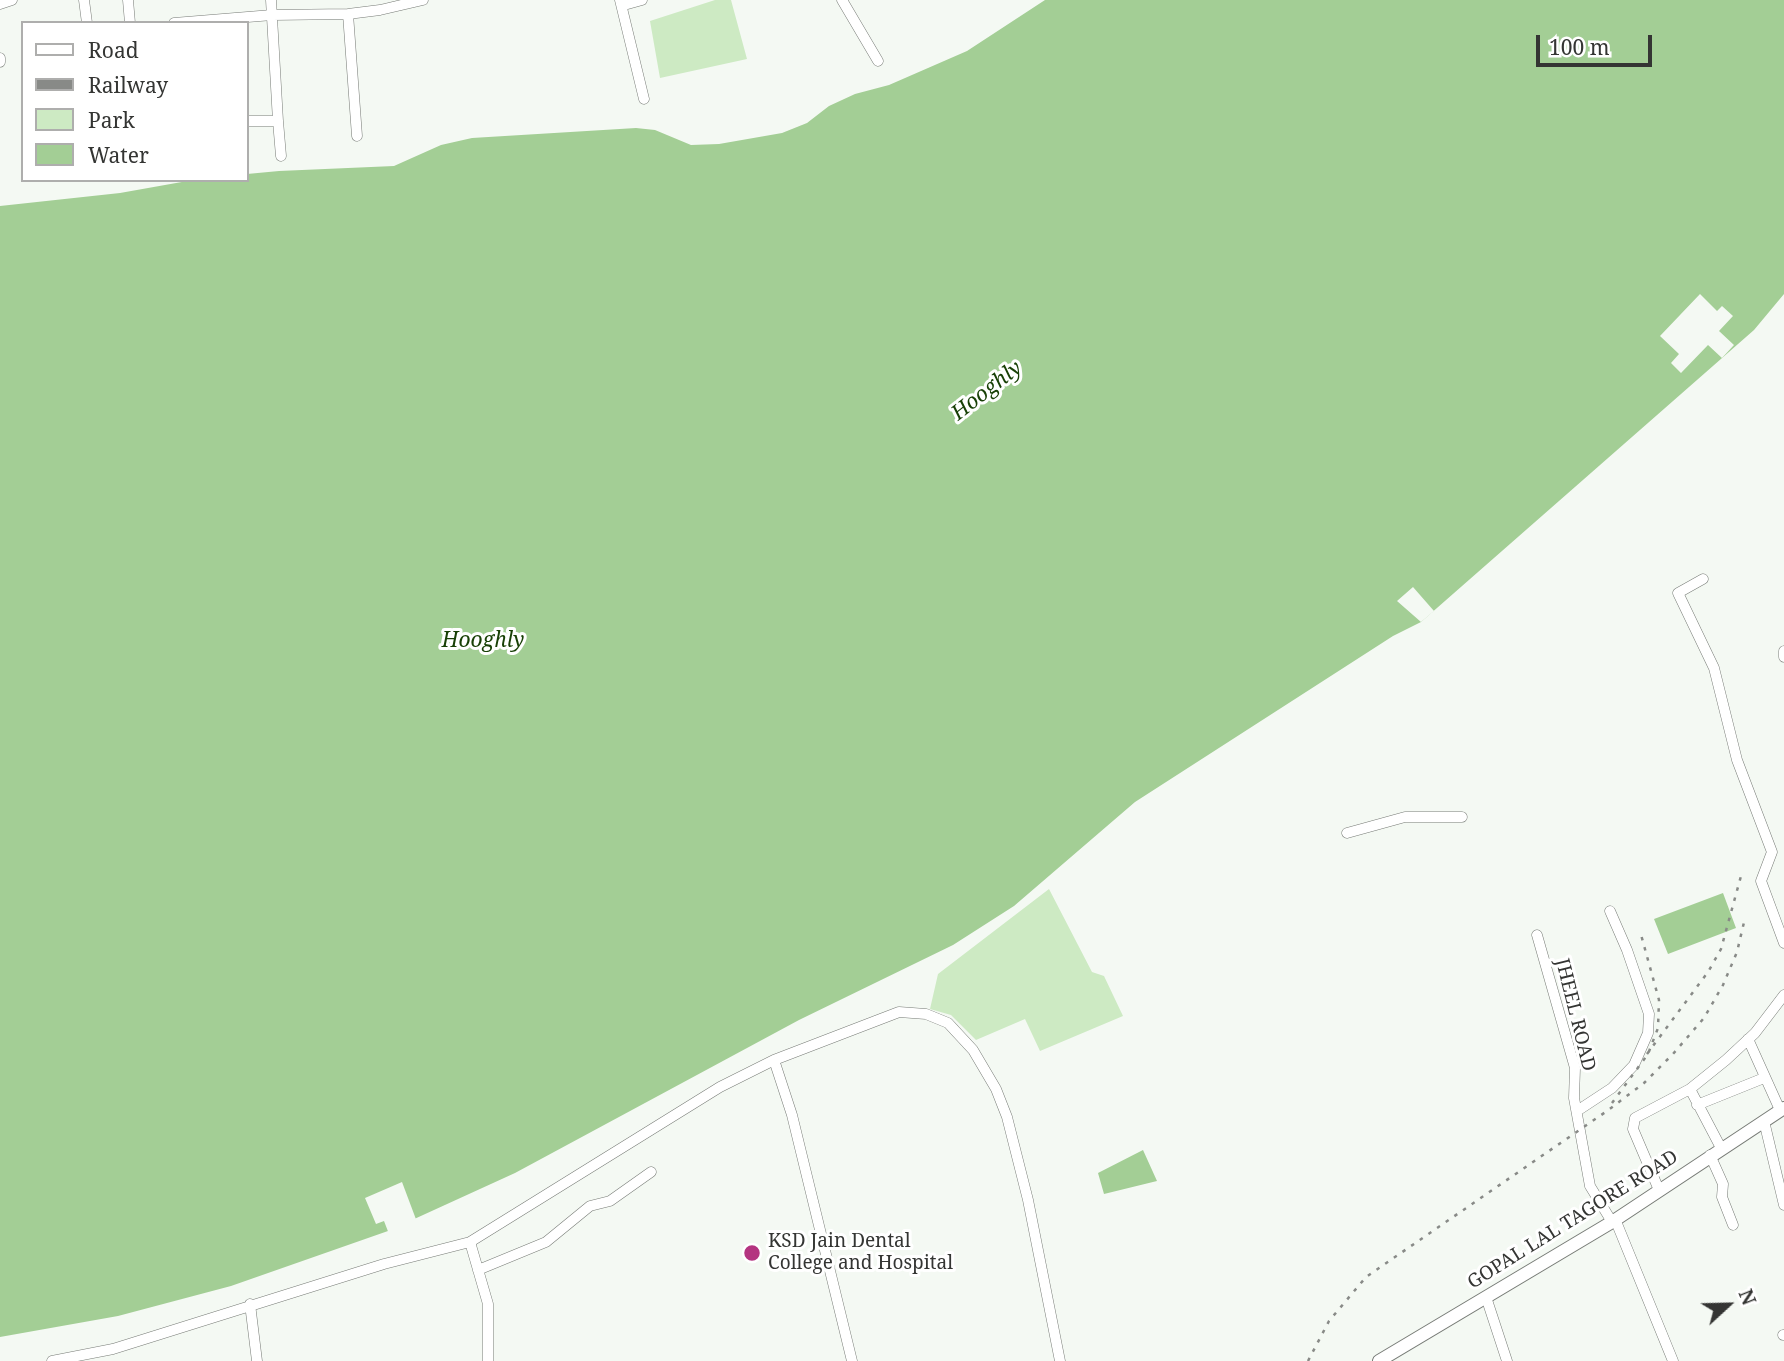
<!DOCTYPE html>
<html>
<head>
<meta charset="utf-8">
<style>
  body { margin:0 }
  #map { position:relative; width:1784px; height:1361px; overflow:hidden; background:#f4f9f3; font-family:"Noto Serif",serif }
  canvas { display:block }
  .legend { position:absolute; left:21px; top:21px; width:228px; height:161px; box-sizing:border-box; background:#fff; border:2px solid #aeaead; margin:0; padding:9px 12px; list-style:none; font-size:21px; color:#343533 }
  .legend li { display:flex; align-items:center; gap:14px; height:35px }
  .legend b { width:35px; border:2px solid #aeaead }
  .north { position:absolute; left:1693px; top:1270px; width:70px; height:70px; -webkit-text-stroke:5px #fff; paint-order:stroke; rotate:68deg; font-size:19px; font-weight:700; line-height:28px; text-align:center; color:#343533 }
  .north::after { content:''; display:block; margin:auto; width:24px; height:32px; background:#343533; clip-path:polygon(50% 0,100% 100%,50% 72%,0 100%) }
  .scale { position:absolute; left:1536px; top:35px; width:116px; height:32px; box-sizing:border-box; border:4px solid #343533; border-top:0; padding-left:9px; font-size:21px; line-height:24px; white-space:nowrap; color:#343533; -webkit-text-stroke:5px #fff; paint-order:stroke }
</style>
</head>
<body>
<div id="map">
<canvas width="1784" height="1361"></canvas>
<ul class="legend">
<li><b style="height:9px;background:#fff"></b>Road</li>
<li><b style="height:9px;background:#888a87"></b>Railway</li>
<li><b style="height:19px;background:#cdeac3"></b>Park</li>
<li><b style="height:19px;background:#a3ce95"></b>Water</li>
</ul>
<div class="north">N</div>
<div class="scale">100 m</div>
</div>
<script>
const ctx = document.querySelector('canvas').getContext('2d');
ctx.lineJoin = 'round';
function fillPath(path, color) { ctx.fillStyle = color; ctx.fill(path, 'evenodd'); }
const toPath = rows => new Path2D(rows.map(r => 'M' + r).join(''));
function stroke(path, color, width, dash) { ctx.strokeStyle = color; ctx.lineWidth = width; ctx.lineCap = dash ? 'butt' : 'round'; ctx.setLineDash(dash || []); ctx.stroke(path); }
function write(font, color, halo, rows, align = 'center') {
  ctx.font = font + ' "Noto Serif",serif'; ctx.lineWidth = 6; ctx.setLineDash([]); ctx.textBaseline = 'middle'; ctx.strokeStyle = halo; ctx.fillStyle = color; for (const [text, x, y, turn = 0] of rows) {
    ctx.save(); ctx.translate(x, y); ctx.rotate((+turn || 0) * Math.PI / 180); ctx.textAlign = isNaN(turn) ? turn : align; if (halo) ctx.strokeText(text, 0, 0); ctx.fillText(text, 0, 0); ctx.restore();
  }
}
fillPath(toPath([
  [715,0,731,0,747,59,660,78,650,21],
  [1049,889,1092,972,1104,976,1123,1016,1040,1051,1025,1019,976,1040,951,1015,930,1009,938,974]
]), '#cdeac3');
fillPath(toPath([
  [1045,0,1784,0,1784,294,1754,330,1421,622,1393,636,1135,802,1014,906,953,945,799,1020,515,1173,388,1231,231,1286,118,1316,0,1337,0,206,120,193,193,180,247,180,247,174,279,171,394,166,441,145,472,138,636,128,655,130,691,145,719,144,782,133,807,123,829,106,855,94,889,85,967,51],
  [1723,893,1736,928,1668,954,1654,919],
  [1143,1150,1157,1181,1104,1194,1098,1173]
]), '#a3ce95');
fillPath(toPath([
  [1700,294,1717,311,1722,306,1733,316,1719,331,1734,345,1722,358,1708,345,1681,373,1671,363,1679,354,1660,336],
  [1413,587,1434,611,1421,622,1397,601],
  [402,1182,417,1222,389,1234,384,1221,376,1224,365,1198]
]), '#f4f9f3');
const minor = toPath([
  [84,0,87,23],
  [128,0,130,23],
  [271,0,278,121],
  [620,0,644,99],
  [842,0,878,61],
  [0,4,12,0],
  [624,5,642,0],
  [348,14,357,136],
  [174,23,272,15,348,14,380,10,423,0],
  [0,58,0,62],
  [247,121,278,121,281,156],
  [1703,579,1678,593,1714,668,1737,760,1772,852,1761,881,1784,943],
  [1784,651,1784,657],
  [1347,833,1405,817,1462,817],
  [1537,935,1575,1068,1574,1098,1590,1186,1612,1222],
  [1748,1039,1780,1110],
  [774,1060,792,1115,852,1361],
  [1690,1089,1721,1148],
  [1697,1105,1764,1078],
  [1577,1111,1612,1088,1634,1065,1648,1033,1649,1014,1627,950,1610,911],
  [1764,1121,1784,1205],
  [1710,1155,1723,1184,1722,1197,1733,1225],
  [1659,1190,1633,1129,1635,1118,1690,1089,1726,1060,1755,1033,1784,995],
  [1615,1219,1673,1361],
  [470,1242,488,1304,488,1361],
  [478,1270,546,1242,590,1206,610,1201,651,1172],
  [1486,1297,1507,1361],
  [250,1304,257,1361],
  [1783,1335,1784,1335],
  [52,1361,113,1349,384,1264,470,1242,720,1087,774,1060,899,1012,926,1014,948,1023,973,1050,996,1089,1007,1117,1028,1200,1060,1361]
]);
const tertiary = toPath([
  [1379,1361,1612,1222,1784,1108]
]);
stroke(minor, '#777b76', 11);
stroke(tertiary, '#777b76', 14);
stroke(minor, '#fff', 10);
stroke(tertiary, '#fff', 12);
stroke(toPath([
  [1647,1054,1708,972,1721,949,1741,876],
  [1612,1103,1648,1054,1658,1028,1659,1000,1640,931],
  [1308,1361,1329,1321,1366,1277,1607,1111,1644,1083,1673,1054,1704,1018,1723,985,1737,952,1745,918]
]), '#888a87', 2.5, [3.5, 7]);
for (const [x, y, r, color] of [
  [752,1253,9,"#b43480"]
]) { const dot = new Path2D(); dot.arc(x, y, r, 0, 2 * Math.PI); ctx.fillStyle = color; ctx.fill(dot); stroke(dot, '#fff', 2.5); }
write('19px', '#343533', '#fff', [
  ["JHEEL ROAD",1575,1015,76],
  ["GOPAL LAL TAGORE ROAD",1573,1220,-32]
]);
write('19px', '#343533', '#fff', [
  ["KSD Jain Dental",768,1242],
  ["College and Hospital",768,1264]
], 'left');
write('italic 21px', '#184006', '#fff', [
  ["Hooghly",987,391,-38],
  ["Hooghly",483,641]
]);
</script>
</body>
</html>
